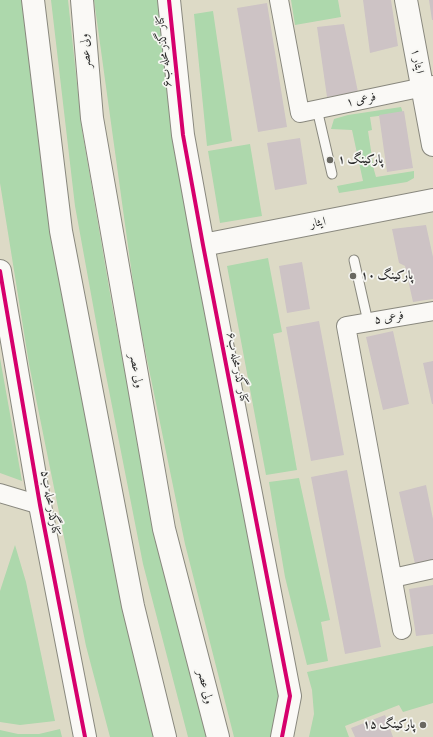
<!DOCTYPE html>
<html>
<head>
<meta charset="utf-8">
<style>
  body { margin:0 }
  canvas { display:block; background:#dddac6 }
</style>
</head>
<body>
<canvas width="433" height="737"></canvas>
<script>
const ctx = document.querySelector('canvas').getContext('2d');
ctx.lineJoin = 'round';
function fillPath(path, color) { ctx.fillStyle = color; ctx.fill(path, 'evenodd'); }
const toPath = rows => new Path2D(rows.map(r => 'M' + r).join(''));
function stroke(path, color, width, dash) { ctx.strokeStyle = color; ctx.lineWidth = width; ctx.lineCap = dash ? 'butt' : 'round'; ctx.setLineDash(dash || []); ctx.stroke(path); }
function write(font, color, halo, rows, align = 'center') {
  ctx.font = font + ' "IM FELL Great Primer",Amiri,serif'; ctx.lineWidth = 3.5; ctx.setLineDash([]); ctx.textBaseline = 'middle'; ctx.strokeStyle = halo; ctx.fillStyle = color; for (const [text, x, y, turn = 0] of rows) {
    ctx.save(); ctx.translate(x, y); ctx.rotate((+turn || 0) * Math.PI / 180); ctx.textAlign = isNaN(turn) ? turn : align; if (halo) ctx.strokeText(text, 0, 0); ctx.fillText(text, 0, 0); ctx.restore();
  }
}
fillPath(toPath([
  [0,0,25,0,158,737,110,737,86,646,29,364,0,183],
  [51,0,68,0,82,130,112,305,152,509,206,737,188,737,143,564,103,360,75,206],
  [94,0,163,0,285,700,277,737,234,737,185,544,137,311],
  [291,0,338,0,341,17,295,25],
  [213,11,232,141,207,146,194,14],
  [401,107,403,113,370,117,372,130,368,131,374,170,376,177,414,171,414,178,407,182,339,193,337,186,363,181,352,130,331,129,334,119,348,115],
  [250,144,262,216,220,223,208,151],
  [268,258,282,332,273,334,297,470,266,475,227,266],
  [0,358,22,481,0,473],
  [299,478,330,620,321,622,328,661,307,665,285,577,269,482],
  [15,545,26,582,55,721,20,725,0,722,0,591],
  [433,646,433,703,403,712,399,705,345,726,349,737,309,737,314,714,312,690,307,672],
  [60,729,62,737,0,737,0,730,18,734,39,734]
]), '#add8ac');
fillPath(toPath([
  [363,0,391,0,398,46,370,53],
  [429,0,433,0,433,20,432,20],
  [267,3,287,127,258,132,237,8],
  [344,24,358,92,327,97,317,27],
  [404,111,413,168,387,172,379,115],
  [300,138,307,184,275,190,267,143],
  [426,225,433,257,433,299,413,302,405,266,399,263,392,229],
  [302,262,310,309,287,313,279,266],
  [319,321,344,455,311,461,286,327],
  [393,331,409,404,383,410,366,337],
  [433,361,433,404,432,404,423,363],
  [347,470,381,647,345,654,311,477],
  [426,485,433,519,433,560,415,564,399,492],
  [433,585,433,634,416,636,409,589],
  [385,715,393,737,355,737,351,728]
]), '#cdc3c5');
const service = toPath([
  [317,109,332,174],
  [354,260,368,322]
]);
const minor = toPath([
  [279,0,300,113,433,85],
  [0,493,40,505],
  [393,578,433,569],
  [402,630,346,326,433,311]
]);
const tertiary = toPath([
  [169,0,183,135,203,245,290,696,282,737],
  [406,0,433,145],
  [203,245,433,200],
  [0,271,40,505,85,737]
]);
const secondary = toPath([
  [33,0,61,231,133,606,165,737],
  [82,0,92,118,164,529,218,737]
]);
stroke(service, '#89887e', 11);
stroke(minor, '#89887e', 20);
stroke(tertiary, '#89887e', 24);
stroke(secondary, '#89887e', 24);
stroke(service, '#faf9f6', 9);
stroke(minor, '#faf9f6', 18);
stroke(tertiary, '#faf9f6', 22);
stroke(secondary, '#faf9f6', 22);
stroke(toPath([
  [169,0,183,135,203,245,290,696,282,737],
  [0,271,40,505,85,737]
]), '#d6006c', 4);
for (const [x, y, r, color] of [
  [330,160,4,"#696861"],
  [353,276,4,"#696861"],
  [423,725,4,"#696861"]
]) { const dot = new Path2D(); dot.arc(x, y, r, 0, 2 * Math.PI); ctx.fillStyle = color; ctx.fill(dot); stroke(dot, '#f6f6f2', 1.5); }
write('12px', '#2b2b2b', '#f6f6f2', [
  ["ولی عصر",86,51,-95],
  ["کنار گذر محله ب۶",164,51,-96],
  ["ایثار ۱",417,61,79],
  ["فرعی ۱",361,100,-12],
  ["ایثار",318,223,-11],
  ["فرعی ۵",389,318,-10],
  ["کنار گذر محله ب۶",237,368,79],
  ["ولی عصر",136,371,80],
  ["کنارگذر محله ب۵",50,503,80],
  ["ولی عصر",205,687,76]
]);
write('bold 12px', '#2b2b2b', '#f6f6f2', [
  ["پارکینگ ۱",338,160],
  ["پارکینگ ۱۰",361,276],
  ["پارکینگ ۱۵",415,725,"right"]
], 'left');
</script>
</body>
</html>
